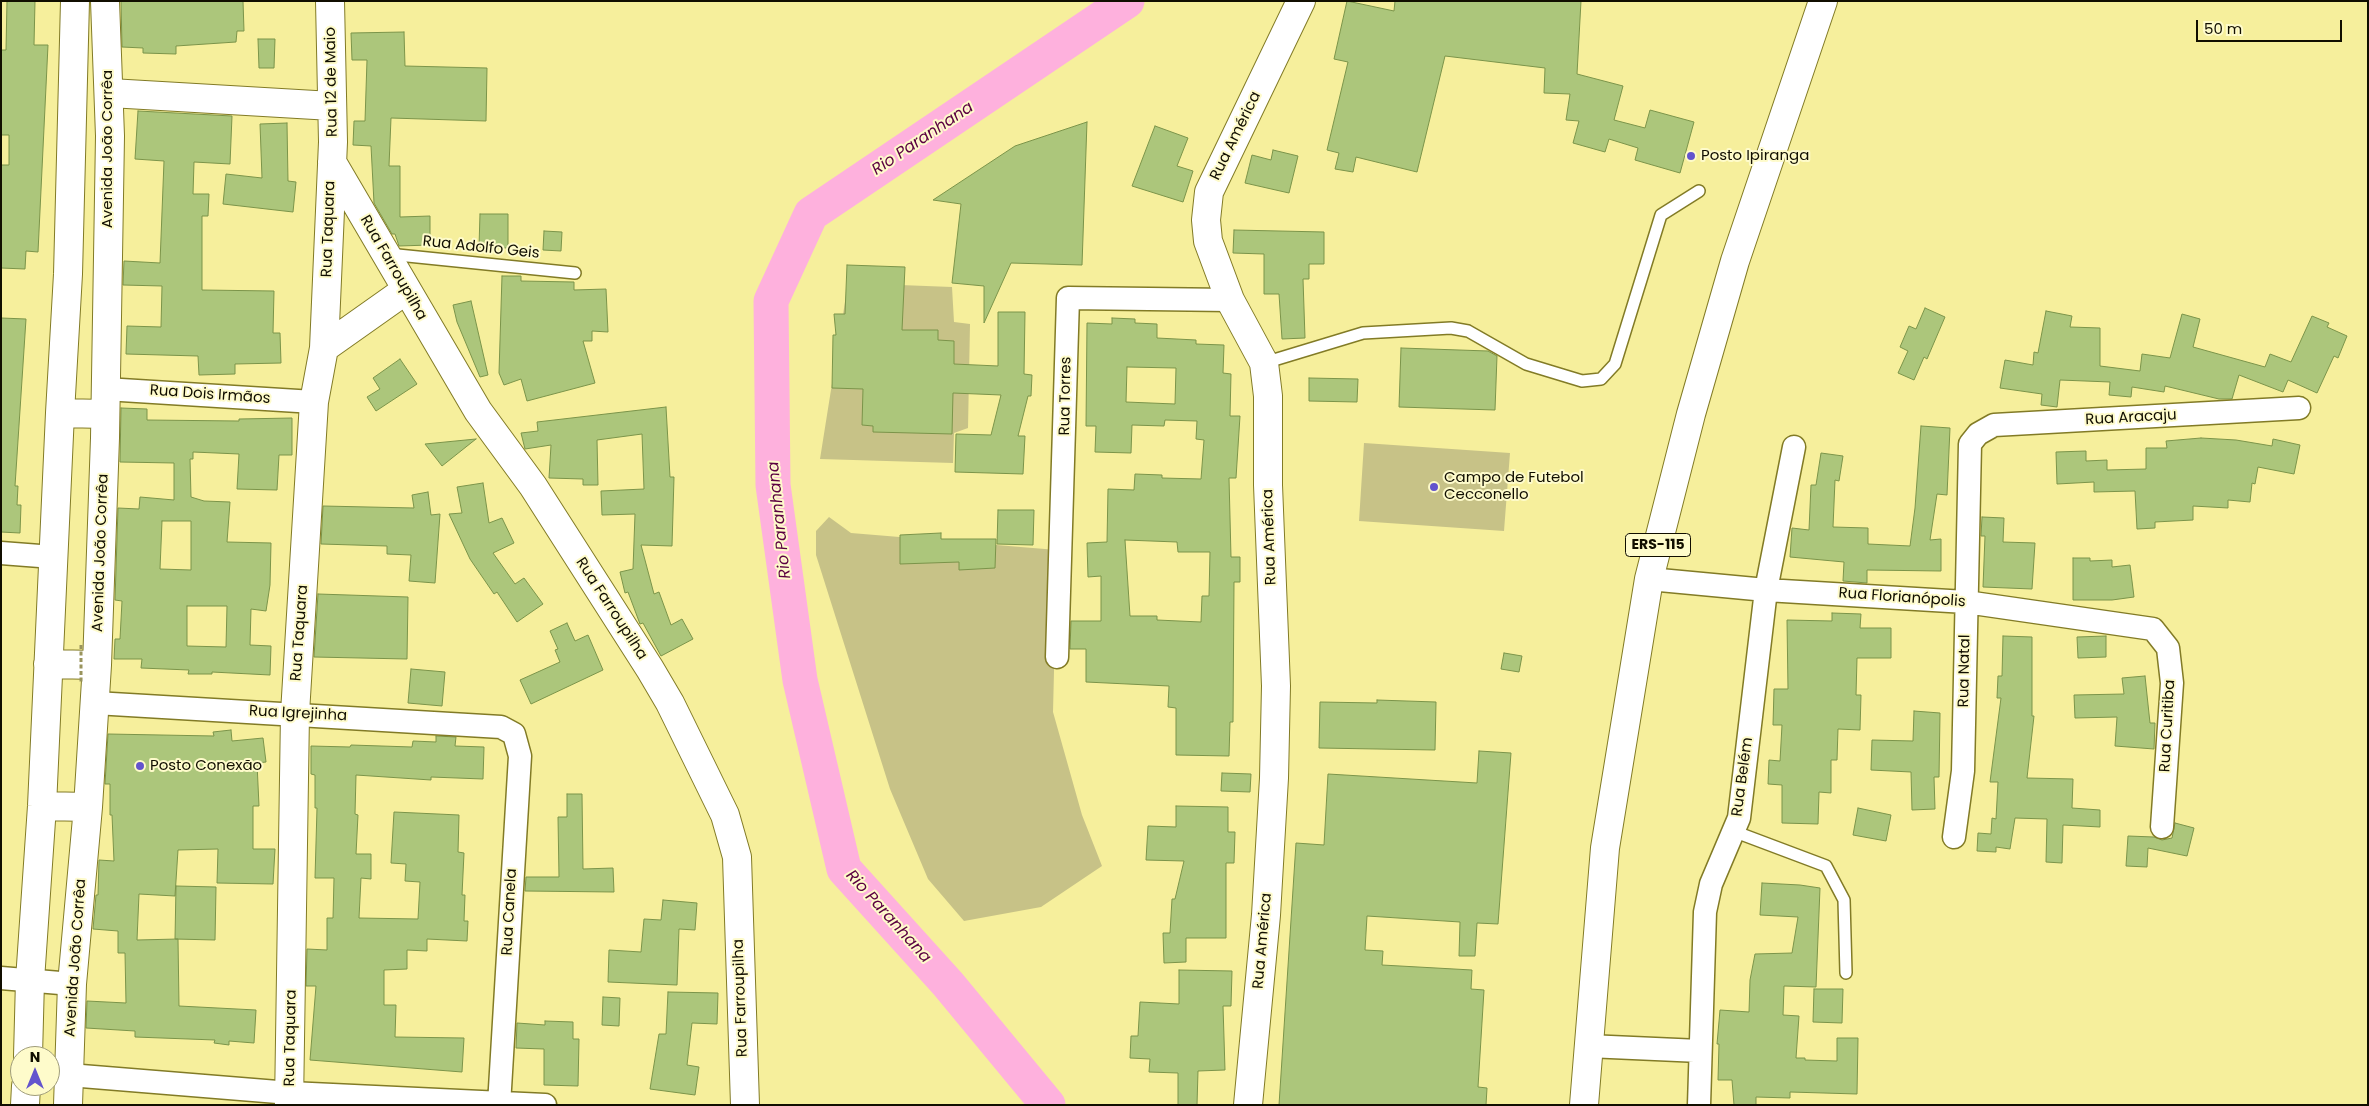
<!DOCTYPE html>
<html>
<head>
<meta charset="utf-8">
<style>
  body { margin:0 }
  #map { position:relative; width:2369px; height:1106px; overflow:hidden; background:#f6ef9c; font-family:Poppins,sans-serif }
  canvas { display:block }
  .frame { position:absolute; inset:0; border:2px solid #110e00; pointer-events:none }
  .north { position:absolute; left:10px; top:1046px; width:50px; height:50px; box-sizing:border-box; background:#fefbcb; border:1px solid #9f9c7a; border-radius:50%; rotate:0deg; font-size:14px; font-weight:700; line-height:20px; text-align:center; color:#110e00 }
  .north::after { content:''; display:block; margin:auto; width:18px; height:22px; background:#6354cd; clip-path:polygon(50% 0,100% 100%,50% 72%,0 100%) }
  .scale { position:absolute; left:2196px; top:20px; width:146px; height:22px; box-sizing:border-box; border:2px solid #110e00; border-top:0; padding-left:6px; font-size:15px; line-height:18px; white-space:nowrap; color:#110e00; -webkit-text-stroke:4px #fefbcb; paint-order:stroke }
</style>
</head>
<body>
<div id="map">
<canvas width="2369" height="1106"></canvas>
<div class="frame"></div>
<div class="north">N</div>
<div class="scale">50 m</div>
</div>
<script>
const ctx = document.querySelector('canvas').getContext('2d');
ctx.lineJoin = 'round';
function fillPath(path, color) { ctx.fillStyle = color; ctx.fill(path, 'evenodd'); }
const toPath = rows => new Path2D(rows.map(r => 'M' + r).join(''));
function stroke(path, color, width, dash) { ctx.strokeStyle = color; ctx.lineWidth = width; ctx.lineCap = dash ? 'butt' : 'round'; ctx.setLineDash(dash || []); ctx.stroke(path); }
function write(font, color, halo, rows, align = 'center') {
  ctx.font = font + ' Poppins,sans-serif'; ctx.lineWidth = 4; ctx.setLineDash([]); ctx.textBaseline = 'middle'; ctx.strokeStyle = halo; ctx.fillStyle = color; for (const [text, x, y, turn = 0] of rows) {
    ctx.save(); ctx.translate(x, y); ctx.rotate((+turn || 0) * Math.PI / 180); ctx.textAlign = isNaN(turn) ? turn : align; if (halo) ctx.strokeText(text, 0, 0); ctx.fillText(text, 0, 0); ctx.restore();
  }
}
fillPath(toPath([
  [848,283,952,287,954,322,970,324,968,428,954,433,953,463,820,459],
  [1364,443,1510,453,1504,531,1359,521],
  [829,517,851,533,1057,550,1053,712,1082,815,1102,866,1041,907,964,921,928,879,890,789,816,555,816,531]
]), '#c7c287');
stroke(toPath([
  [1048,1105,948,984,844,869,800,680,773,485,771,301,811,214,1127,1]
]), '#feb1dd', 35);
const building = toPath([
  [7,1,35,1,34,45,48,45,38,252,26,251,25,269,1,268,1,165,9,165,9,135,1,135,1,50,6,50,7,1],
  [121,1,243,1,244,31,237,31,236,42,176,46,176,54,143,53,143,48,122,47,121,1],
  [1347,1,1394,11,1395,1,1581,1,1577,74,1623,86,1614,120,1645,128,1650,110,1694,122,1680,173,1635,160,1638,148,1609,139,1605,152,1573,143,1579,121,1566,120,1570,94,1544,93,1545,68,1445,56,1417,172,1356,157,1353,172,1335,169,1339,153,1327,150,1348,62,1334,59,1347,1],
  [404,32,405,66,487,68,486,121,391,118,389,166,400,166,400,217,430,216,430,245,399,246,395,234,392,234,374,203,371,146,353,145,354,121,365,121,367,60,352,60,351,33,404,32],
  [258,39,275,39,274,68,259,68,258,39],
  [138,111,232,116,230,164,194,162,193,194,209,194,208,216,202,216,202,290,274,291,273,333,280,333,281,363,235,364,235,374,199,375,198,356,126,354,127,326,161,327,162,286,123,285,124,261,160,263,164,161,135,159,138,111],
  [1087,122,1082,265,1011,263,984,323,984,286,952,283,961,204,933,200,1015,146,1087,122],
  [287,123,288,181,296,182,293,212,223,204,226,174,262,178,260,124,287,123],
  [1155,126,1188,138,1177,166,1193,171,1183,202,1132,186,1155,126],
  [1273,150,1298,156,1289,193,1245,183,1252,155,1271,160,1273,150],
  [480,214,508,214,508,248,479,247,480,214],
  [1234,230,1324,232,1324,264,1309,264,1309,279,1303,279,1305,338,1282,339,1279,294,1264,294,1264,254,1233,253,1234,230],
  [544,231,562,232,561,251,543,250,544,231],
  [847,265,905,267,902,330,938,330,938,340,954,341,954,364,998,366,998,312,1025,312,1024,374,1032,375,1031,396,1028,396,1018,436,1025,436,1023,474,955,472,956,434,991,435,1001,395,953,393,952,434,873,432,873,426,862,425,863,389,832,388,833,335,836,335,834,314,845,314,847,265],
  [502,276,521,276,521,281,574,282,574,290,606,289,608,332,592,331,592,341,583,341,595,383,527,401,521,379,504,385,499,373,502,276],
  [471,301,488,375,480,377,457,322,453,305,471,301],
  [1925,308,1945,317,1927,359,1924,357,1914,380,1898,373,1908,351,1900,347,1909,326,1916,329,1925,308],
  [2046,311,2072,316,2070,327,2100,328,2100,366,2140,371,2142,354,2170,358,2182,314,2200,319,2193,347,2265,367,2270,354,2291,362,2312,316,2329,323,2327,327,2347,336,2338,358,2334,356,2317,393,2288,380,2283,392,2239,375,2232,399,2219,399,2165,386,2164,392,2132,387,2131,397,2109,395,2110,382,2060,380,2057,407,2041,405,2042,394,2000,388,2005,360,2033,365,2034,352,2038,353,2046,311],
  [1,318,26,319,15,486,18,486,17,505,21,505,20,533,1,532,1,318],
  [1112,318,1135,319,1135,323,1157,324,1157,338,1196,340,1196,344,1224,345,1223,373,1231,374,1230,416,1240,416,1236,478,1229,478,1231,557,1240,557,1240,582,1234,582,1233,722,1230,722,1229,756,1176,755,1176,708,1168,707,1169,686,1086,682,1086,649,1070,649,1071,621,1101,621,1101,576,1088,577,1087,543,1107,542,1108,489,1134,490,1135,474,1162,475,1162,478,1201,479,1204,440,1196,439,1197,421,1165,420,1164,426,1132,425,1131,453,1095,452,1096,426,1086,426,1087,323,1112,324,1112,318],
  [1127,367,1176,368,1175,404,1126,402,1127,367],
  [1125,540,1177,542,1178,552,1210,552,1209,596,1202,596,1201,622,1157,620,1157,616,1130,616,1125,540],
  [1401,348,1488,351,1497,356,1495,410,1399,407,1401,348],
  [400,359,417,384,376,411,367,397,380,389,373,378,400,359],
  [1309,378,1358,379,1357,402,1309,401,1309,378],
  [666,407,670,477,674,477,672,546,641,545,654,594,659,592,671,625,682,619,693,639,661,656,643,623,640,624,628,592,625,593,620,572,633,569,635,514,602,515,601,491,644,489,642,434,597,440,598,485,583,485,583,479,549,478,551,445,525,449,521,433,538,431,537,422,666,407],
  [121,408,147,409,147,420,239,421,239,419,292,418,292,455,279,455,277,490,237,489,239,454,193,452,193,459,190,459,191,497,204,501,230,502,227,542,271,543,270,585,266,611,251,609,250,645,271,646,270,675,212,672,212,674,188,674,189,670,141,668,142,659,114,659,115,639,120,639,122,601,115,600,118,508,139,509,140,497,174,500,174,463,120,462,121,408],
  [162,521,191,521,191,570,160,569,162,521],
  [187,606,227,606,226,647,187,646,187,606],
  [1921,426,1950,428,1947,495,1937,494,1930,540,1941,539,1941,571,1867,570,1867,583,1843,581,1844,562,1790,557,1792,528,1809,530,1811,485,1816,485,1821,453,1843,456,1839,481,1835,480,1833,527,1868,528,1868,544,1910,546,1915,508,1921,426],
  [2201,438,2236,440,2272,446,2273,439,2300,445,2294,474,2258,467,2255,484,2252,483,2250,502,2228,500,2228,508,2193,506,2193,520,2155,522,2155,528,2137,529,2135,491,2094,492,2094,482,2057,484,2056,452,2086,451,2086,461,2107,460,2107,470,2146,469,2146,448,2167,448,2166,441,2201,438],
  [476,439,442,466,425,444,476,439],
  [483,483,489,523,502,518,514,543,493,553,515,584,524,578,543,604,517,622,497,592,494,594,470,559,449,514,462,513,457,487,483,483],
  [428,492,431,515,440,514,435,583,409,581,411,555,387,554,387,546,321,544,323,506,414,508,412,495,428,492],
  [998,510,1034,510,1033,545,997,544,998,510],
  [1982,517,2004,518,2003,542,2035,543,2032,589,1983,587,1985,536,1981,536,1982,517],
  [941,533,941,539,996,539,995,568,959,570,959,562,900,564,900,535,941,533],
  [2073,558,2090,558,2090,561,2112,560,2112,567,2130,565,2134,597,2112,600,2073,600,2073,558],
  [318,594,408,597,407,659,314,657,318,594],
  [1832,613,1861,614,1860,628,1891,628,1891,658,1857,658,1856,695,1861,695,1860,730,1838,729,1837,760,1831,760,1831,793,1819,792,1818,824,1782,823,1782,785,1768,784,1769,760,1780,761,1782,725,1773,725,1774,689,1788,689,1787,620,1832,621,1832,613],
  [567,623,575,641,588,635,603,670,531,704,520,680,560,662,555,650,558,649,550,631,567,623],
  [2003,636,2032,637,2032,716,2034,716,2027,778,2073,779,2072,808,2100,810,2100,827,2063,825,2062,863,2046,862,2047,819,2015,818,2010,849,1996,847,1996,852,1977,851,1978,833,1991,834,1992,818,1996,819,1998,782,1990,782,2001,698,1997,698,1998,676,2002,676,2003,636],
  [2106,636,2106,657,2078,658,2077,637,2106,636],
  [1504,653,1522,656,1519,672,1501,669,1504,653],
  [411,669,445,672,442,706,408,703,411,669],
  [2145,676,2150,723,2155,723,2154,749,2115,746,2117,717,2075,718,2074,695,2124,694,2122,678,2145,676],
  [1377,700,1436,702,1435,750,1319,748,1320,702,1377,703,1377,700],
  [1914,711,1940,713,1939,777,1934,777,1935,809,1912,810,1911,772,1871,770,1872,740,1913,741,1914,711],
  [231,730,232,741,263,738,266,762,257,763,259,806,253,806,253,849,275,849,273,884,217,883,218,849,178,850,175,896,139,894,137,940,178,939,179,1006,256,1010,254,1043,229,1041,229,1045,214,1043,215,1040,135,1037,135,1031,86,1028,87,1001,126,1003,125,953,118,953,118,931,93,929,96,895,98,895,99,860,114,861,112,815,110,815,110,784,105,784,108,734,214,736,213,732,231,730],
  [436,736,456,737,455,746,484,747,483,779,431,777,431,780,356,775,355,814,358,815,356,854,371,854,371,879,361,878,359,918,418,919,420,882,405,881,406,864,391,863,394,812,459,815,458,852,464,853,462,895,465,895,464,921,468,921,467,941,427,939,427,951,407,950,407,969,384,970,384,1005,396,1005,395,1037,464,1038,462,1072,310,1060,316,986,306,986,307,949,327,950,327,918,333,918,334,878,315,878,317,808,315,808,315,775,311,774,311,746,350,747,351,745,412,747,413,741,436,742,436,736],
  [1479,751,1511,753,1498,924,1477,923,1475,956,1459,956,1460,922,1367,916,1365,950,1383,951,1382,965,1472,970,1471,989,1484,990,1478,1087,1487,1088,1486,1105,1279,1105,1296,843,1324,845,1328,774,1477,783,1479,751],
  [1222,773,1251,774,1250,792,1221,791,1222,773],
  [567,794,582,794,583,869,613,868,614,892,525,891,526,877,559,877,558,817,567,817,567,794],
  [1176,806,1228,807,1228,832,1235,832,1234,863,1226,863,1226,938,1186,938,1186,962,1164,963,1163,933,1170,933,1172,899,1175,899,1184,861,1146,860,1148,826,1176,827,1176,806],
  [1858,808,1891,815,1886,841,1853,835,1858,808],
  [2175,823,2194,828,2187,856,2148,848,2147,867,2126,866,2128,836,2154,837,2162,840,2172,838,2175,823],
  [1762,883,1800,885,1820,888,1816,987,1784,986,1783,1015,1799,1016,1796,1058,1805,1058,1805,1060,1837,1061,1837,1038,1858,1038,1857,1094,1790,1092,1790,1098,1756,1097,1756,1105,1734,1105,1732,1080,1718,1080,1719,1044,1717,1044,1720,1010,1749,1012,1750,980,1755,954,1792,953,1798,917,1760,915,1762,883],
  [176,886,216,887,215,940,175,939,176,886],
  [663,900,697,903,695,930,679,929,677,985,608,982,609,950,641,952,644,919,661,920,663,900],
  [1179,970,1232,971,1231,1006,1223,1006,1225,1070,1198,1071,1197,1105,1178,1105,1178,1073,1149,1072,1150,1059,1130,1058,1131,1036,1138,1036,1140,1002,1179,1004,1179,970],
  [1814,989,1843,989,1842,1023,1813,1022,1814,989],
  [668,992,718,993,717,1024,692,1023,687,1065,699,1067,695,1095,650,1089,659,1034,666,1034,668,992],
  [603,997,620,998,619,1026,602,1025,603,997],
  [545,1021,573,1022,573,1039,579,1039,578,1086,544,1085,544,1049,516,1048,517,1023,545,1025,545,1021]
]);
fillPath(building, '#acc67b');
stroke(building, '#7b944a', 1);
const service = toPath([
  [388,254,575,273],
  [1264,363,1363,333,1451,328,1468,331,1526,364,1582,381,1601,379,1615,364,1661,215,1699,191],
  [1733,831,1826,866,1844,900,1846,973]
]);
const minor = toPath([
  [105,389,314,402],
  [1,553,53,557],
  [1649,579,1766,590,1966,602,2153,629,2168,648,2172,683,2162,827],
  [1057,657,1068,298,1230,300],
  [95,703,501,727,514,734,520,756,499,1105],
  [1954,837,1963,771,1970,444,1978,434,1994,425,2299,408],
  [1,978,72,984],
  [1588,1046,1700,1051],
  [69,1075,290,1093,545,1105],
  [1699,1105,1705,912,1711,884,1739,818,1766,590,1794,447]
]);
const tertiary = toPath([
  [110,93,332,106],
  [332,162,478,411,533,486,650,669,670,703,725,815,737,857,745,1105],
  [324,348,406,290],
  [289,1105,295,713,314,402,324,348,333,142,330,1],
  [1248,1105,1266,915,1274,778,1276,686,1268,485,1268,396,1264,363,1230,300,1208,241,1206,220,1209,192,1301,1]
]);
const secondary = toPath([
  [60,413,105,414],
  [48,664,97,665],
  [42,806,88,807],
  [28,1056,30,980,42,806,60,413,68,274,75,1],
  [25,1105,26,1086],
  [68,1105,72,984,88,807,97,665,105,438,110,136,105,1]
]);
const primary = toPath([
  [1584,1105,1605,848,1649,579,1691,414,1735,261,1823,1]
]);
stroke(service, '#827b26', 14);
stroke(minor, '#827b26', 25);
stroke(tertiary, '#827b26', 30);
stroke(secondary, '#827b26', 30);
stroke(primary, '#827b26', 30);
stroke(service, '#fff', 11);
stroke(minor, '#fff', 22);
stroke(tertiary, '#fff', 28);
stroke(secondary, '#fff', 28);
stroke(primary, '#fff', 28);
stroke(toPath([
  [81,645,81,683]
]), '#99945d', 3, [4, 2.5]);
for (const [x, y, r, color] of [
  [1691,156,5,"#6354cd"],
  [1434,487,5,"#6354cd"],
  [140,766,5,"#6354cd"]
]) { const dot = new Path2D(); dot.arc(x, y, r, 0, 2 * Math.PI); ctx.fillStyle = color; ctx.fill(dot); stroke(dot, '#fefbcb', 2); }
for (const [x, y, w] of [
  [1658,545,65]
]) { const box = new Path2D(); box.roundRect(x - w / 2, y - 11.5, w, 23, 4); ctx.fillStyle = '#fefbcb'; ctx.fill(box); stroke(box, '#110e00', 1); }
write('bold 14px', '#110e00', null, [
  ["ERS-115",1658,545]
]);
write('15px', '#110e00', '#fefbcb', [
  ["Rua 12 de Maio",332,82,-91],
  ["Rua América",1236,136,-64],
  ["Avenida João Corrêa",108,149,-90],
  ["Rua Taquara",329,229,-88],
  ["Rua Adolfo Geis",481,248,6],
  ["Rua Farroupilha",393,268,60],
  ["Rua Dois Irmãos",210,395,4],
  ["Rua Torres",1066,396,-89],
  ["Rua Aracaju",2131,418,-3],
  ["Rua América",1270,537,-92],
  ["Avenida João Corrêa",101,553,-88],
  ["Rua Florianópolis",1902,598,4],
  ["Rua Farroupilha",611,609,57],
  ["Rua Taquara",300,633,-86],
  ["Rua Natal",1965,671,-89],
  ["Rua Igrejinha",298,714,3],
  ["Rua Curitiba",2168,726,-87],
  ["Rua Belém",1743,777,-82],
  ["Rua Canela",510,912,-87],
  ["Rua América",1263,941,-85],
  ["Avenida João Corrêa",76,958,-86],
  ["Rua Farroupilha",741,998,-92],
  ["Rua Taquara",291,1038,-89]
]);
write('15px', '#110e00', '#fefbcb', [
  ["Posto Ipiranga",1701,156],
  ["Campo de Futebol",1444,478],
  ["Cecconello",1444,495],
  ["Posto Conexão",150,766]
], 'left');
write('italic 16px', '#5b0041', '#fefbcb', [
  ["Rio Paranhana",923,139,-34],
  ["Rio Paranhana",780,520,-96],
  ["Rio Paranhana",888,917,48]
]);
</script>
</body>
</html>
